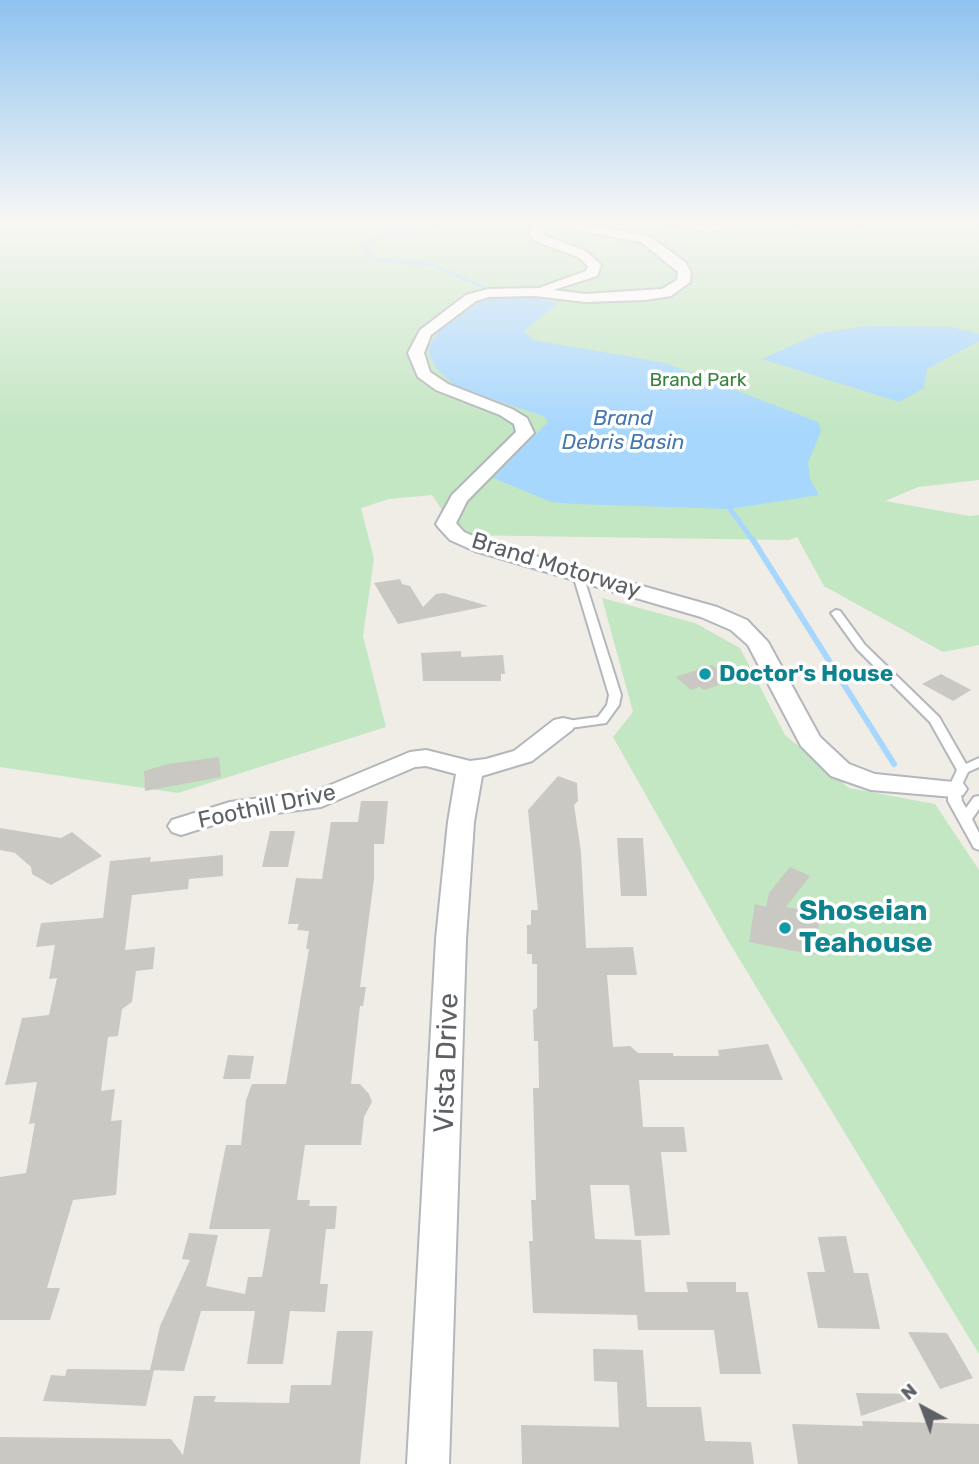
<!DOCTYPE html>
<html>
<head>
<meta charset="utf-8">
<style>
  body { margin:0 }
  #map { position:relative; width:979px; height:1464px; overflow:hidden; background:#efede6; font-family:Rubik,sans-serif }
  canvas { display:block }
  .north { position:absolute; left:888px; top:1373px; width:70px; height:70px; -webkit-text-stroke:5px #fff; paint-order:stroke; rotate:319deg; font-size:19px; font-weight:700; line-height:28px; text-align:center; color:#5d6165 }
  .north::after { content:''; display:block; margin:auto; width:24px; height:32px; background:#5d6165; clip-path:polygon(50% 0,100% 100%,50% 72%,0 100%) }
</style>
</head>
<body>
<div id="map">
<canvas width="979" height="1464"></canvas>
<div class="north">N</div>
</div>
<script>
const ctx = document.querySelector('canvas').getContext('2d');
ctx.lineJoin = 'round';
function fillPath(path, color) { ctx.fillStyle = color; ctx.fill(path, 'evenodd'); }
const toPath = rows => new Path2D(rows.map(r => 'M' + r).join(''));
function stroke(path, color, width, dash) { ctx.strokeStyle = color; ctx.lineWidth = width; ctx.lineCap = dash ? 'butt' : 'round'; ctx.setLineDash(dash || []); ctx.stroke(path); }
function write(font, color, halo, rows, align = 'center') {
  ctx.font = font + ' Rubik,sans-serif'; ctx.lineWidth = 7; ctx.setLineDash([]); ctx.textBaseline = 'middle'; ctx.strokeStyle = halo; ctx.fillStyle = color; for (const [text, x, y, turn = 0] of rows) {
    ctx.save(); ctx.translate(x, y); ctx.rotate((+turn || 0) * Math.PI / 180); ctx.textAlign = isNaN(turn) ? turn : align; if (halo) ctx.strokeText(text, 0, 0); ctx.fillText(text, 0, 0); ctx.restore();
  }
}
fillPath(toPath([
  [0,223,979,223,979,480,918,487,885,501,969,516,979,515,979,645,943,652,824,586,797,537,789,540,459,535,432,495,389,499,361,508,374,559,363,636,386,727,178,793,0,767],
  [602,598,695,623,740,648,785,735,849,788,935,804,979,870,979,1354,729,942,613,737,633,712]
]), '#c3e6c3');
fillPath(toPath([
  [515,294,558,303,524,331,534,340,665,363,818,422,821,431,808,463,810,479,819,495,730,509,575,504,551,502,493,478,548,422,543,416,456,387,436,368,429,354,430,344,440,330,483,299],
  [869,326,951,327,979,334,979,341,927,369,924,388,899,402,762,359,819,333]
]), '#a8d7fd');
stroke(toPath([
  [446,223,379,237,367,244,367,253,376,260,431,264,483,287]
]), '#a8d7fd', 3.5);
stroke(toPath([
  [725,502,754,542]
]), '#a8d7fd', 5);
stroke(toPath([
  [753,540,894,764]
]), '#a8d7fd', 6);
fillPath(toPath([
  [400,579,402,584,410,586,423,607,436,594,444,593,488,606,398,624,374,583],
  [461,651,461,657,503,655,505,674,501,674,501,681,423,681,421,653],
  [712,665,731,681,704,690,700,687,691,690,676,677],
  [941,674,971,690,953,701,922,684],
  [219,757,221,777,145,791,144,771,168,764],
  [558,776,577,783,578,801,574,805,581,852,586,948,633,947,637,975,607,975,613,1047,630,1046,638,1053,673,1053,673,1056,719,1056,718,1050,768,1044,783,1080,639,1080,643,1127,684,1127,687,1152,661,1152,670,1235,635,1236,629,1185,590,1185,595,1239,641,1240,645,1292,688,1292,686,1282,736,1282,736,1292,748,1292,761,1374,720,1374,714,1330,638,1330,637,1315,533,1313,529,1241,533,1241,531,1200,536,1200,533,1088,539,1088,538,1041,534,1041,533,1010,537,1008,537,964,532,964,532,954,527,954,527,925,531,925,531,910,538,910,528,810],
  [361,801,388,801,384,844,374,844,374,879,360,987,366,987,363,1006,360,1006,351,1084,360,1084,369,1094,372,1102,364,1117,361,1145,305,1145,297,1200,310,1200,309,1206,337,1206,335,1229,326,1229,320,1284,328,1284,325,1312,290,1311,283,1364,247,1364,255,1311,201,1311,184,1371,150,1370,160,1326,190,1260,182,1259,189,1233,218,1235,206,1286,245,1294,248,1277,262,1277,270,1229,209,1229,226,1145,241,1145,246,1100,252,1084,286,1084,309,949,306,949,309,931,297,930,299,924,288,924,296,878,322,879,331,822,358,822],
  [0,828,61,838,72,832,102,856,51,885,32,874,31,867,15,853,0,850],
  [270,831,295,831,288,867,262,867],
  [617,838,643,838,647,896,621,896],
  [223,855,223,876,189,879,188,889,132,895,125,950,155,947,153,969,136,971,132,1002,122,1009,118,1036,108,1037,101,1091,115,1089,111,1121,122,1120,116,1195,73,1200,47,1288,60,1288,50,1320,0,1320,0,1177,26,1173,35,1123,29,1124,37,1082,5,1085,22,1018,49,1015,57,978,49,979,55,945,36,947,41,923,103,918,110,861,151,857,150,862],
  [790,867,810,876,786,907,820,913,815,955,749,942,755,904,766,907,769,893],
  [228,1055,254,1056,250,1079,223,1079],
  [846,1236,854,1273,868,1273,880,1329,818,1328,807,1272,825,1272,818,1237],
  [337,1331,373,1331,360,1464,0,1464,0,1437,171,1439,183,1455,194,1396,216,1396,214,1402,289,1403,291,1385,331,1385],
  [908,1332,947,1333,973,1378,940,1389],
  [593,1349,643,1350,647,1407,701,1407,705,1441,751,1442,754,1464,522,1464,521,1425,619,1427,617,1382,594,1381],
  [67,1369,154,1370,146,1406,43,1401,51,1375,65,1376],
  [856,1393,918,1394,919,1396,861,1416],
  [862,1421,979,1424,979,1464,798,1464,792,1424,863,1426]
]), '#cac8c2');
const service = toPath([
  [578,572,583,575,621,695,619,705,606,723,563,729,559,728,557,725,559,722,598,717,607,705,609,695,573,575,578,572],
  [836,610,840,611,865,645,939,717,966,764,979,758,979,767,968,772,960,789,962,801,966,808,974,797,979,796,979,809,972,819,979,833,979,850,974,848,948,801,948,789,957,770,930,722,857,649,831,613,836,610]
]);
const minor = toPath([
  [533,223,545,223,543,235,586,251,601,265,597,276,553,290,585,294,662,289,677,280,678,272,641,242,559,227,553,223,580,223,649,236,685,262,691,272,690,282,671,296,645,300,585,302,535,296,489,297,476,301,431,335,424,353,430,372,448,384,512,409,527,418,534,433,467,501,456,523,464,532,489,543,717,607,747,620,768,642,820,737,849,764,875,774,963,783,967,789,963,795,954,797,871,790,831,776,801,746,748,645,731,630,701,617,475,551,450,540,439,528,436,524,452,495,516,432,514,424,500,415,436,390,418,377,408,353,420,330,466,295,488,289,539,288,586,271,588,266,578,257,535,241,529,234,533,223],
  [666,223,724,223,727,226,709,232,666,223],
  [798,223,861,223,855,227,804,227,798,223],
  [563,718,572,720,575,725,572,730,532,761,482,776,474,822,466,939,449,1464,407,1464,436,939,448,822,456,774,426,766,415,767,321,807,232,819,181,835,172,832,168,826,172,820,230,802,316,791,410,752,426,750,470,761,486,759,514,751,554,720,563,718]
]);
stroke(service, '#b3b6ba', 4);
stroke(minor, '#b3b6ba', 4);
fillPath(service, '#fff');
fillPath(minor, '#fff');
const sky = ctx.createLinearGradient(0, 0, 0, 427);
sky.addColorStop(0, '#8ec2f0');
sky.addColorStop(0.52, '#f8f7f4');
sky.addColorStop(1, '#f8f7f400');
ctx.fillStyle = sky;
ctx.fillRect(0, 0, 979, 427);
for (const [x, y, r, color] of [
  [705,674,7,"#0f9aa8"],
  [785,928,7,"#0f9aa8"]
]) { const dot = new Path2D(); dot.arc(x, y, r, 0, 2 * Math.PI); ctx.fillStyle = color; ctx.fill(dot); stroke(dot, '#fff', 2.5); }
write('19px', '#37833b', '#fff', [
  ["Brand Park",698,381]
]);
write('italic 21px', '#4478af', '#fff', [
  ["Brand",623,419],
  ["Debris Basin",623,443]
]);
write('23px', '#5d6165', '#fff', [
  ["Brand Motorway",556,566,17],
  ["Foothill Drive",267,807,-12]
]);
write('bold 23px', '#0d838f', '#fff', [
  ["Doctor's House",719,674]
], 'left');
write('bold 28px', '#0d838f', '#fff', [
  ["Shoseian",799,912],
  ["Teahouse",799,944]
], 'left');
write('28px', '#5d6165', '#fff', [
  ["Vista Drive",447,1063,-88]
]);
</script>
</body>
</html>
